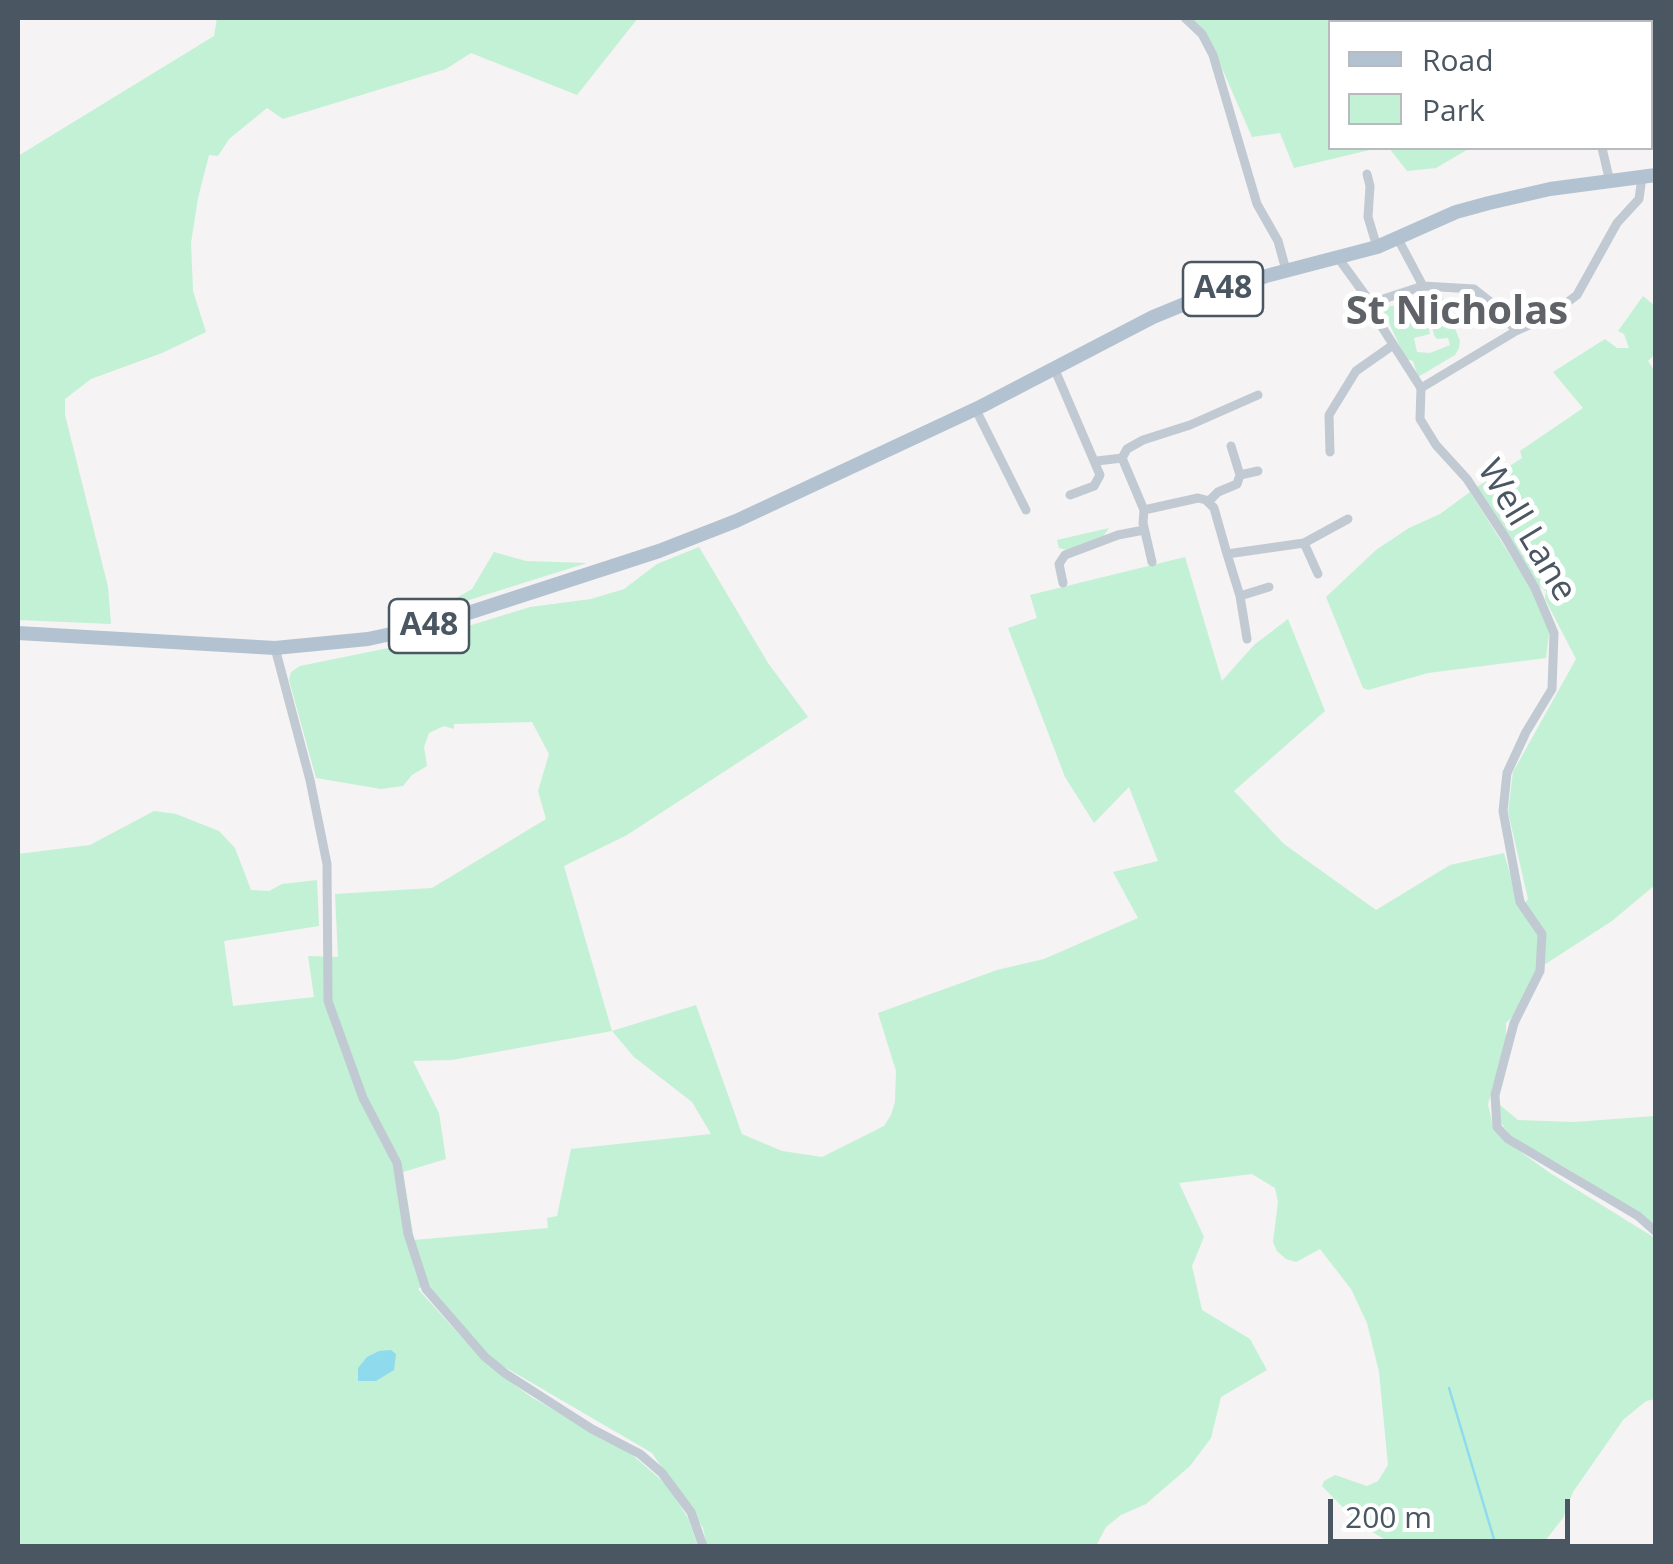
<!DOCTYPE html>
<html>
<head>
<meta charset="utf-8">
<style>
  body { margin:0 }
  #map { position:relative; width:1673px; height:1564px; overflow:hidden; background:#f5f3f3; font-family:"Open Sans",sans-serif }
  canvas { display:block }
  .frame { position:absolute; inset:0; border:20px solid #4a5661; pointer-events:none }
  .legend { position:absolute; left:1328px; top:20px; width:325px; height:130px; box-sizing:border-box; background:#fff; border:2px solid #b7bbc0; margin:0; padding:12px 18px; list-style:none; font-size:30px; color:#4a5661 }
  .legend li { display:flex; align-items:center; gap:20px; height:50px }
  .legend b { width:50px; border:2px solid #b7bbc0 }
  .scale { position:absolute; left:1328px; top:1499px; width:242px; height:45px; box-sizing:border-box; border:5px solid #4a5661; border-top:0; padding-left:12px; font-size:30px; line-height:35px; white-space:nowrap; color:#4a5661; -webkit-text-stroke:8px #fff; paint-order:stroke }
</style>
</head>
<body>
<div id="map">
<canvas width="1673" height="1564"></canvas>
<div class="frame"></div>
<ul class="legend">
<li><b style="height:12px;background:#b3c2d1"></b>Road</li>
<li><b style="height:28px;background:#c3f1d5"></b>Park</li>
</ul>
<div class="scale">200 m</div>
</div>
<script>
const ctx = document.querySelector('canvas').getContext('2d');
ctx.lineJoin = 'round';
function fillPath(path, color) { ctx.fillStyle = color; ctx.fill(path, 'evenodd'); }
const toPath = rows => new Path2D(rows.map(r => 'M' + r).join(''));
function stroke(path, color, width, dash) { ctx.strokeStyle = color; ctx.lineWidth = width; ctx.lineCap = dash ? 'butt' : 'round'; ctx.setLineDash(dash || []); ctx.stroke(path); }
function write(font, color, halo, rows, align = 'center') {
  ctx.font = font + ' "Open Sans",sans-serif'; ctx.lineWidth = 10; ctx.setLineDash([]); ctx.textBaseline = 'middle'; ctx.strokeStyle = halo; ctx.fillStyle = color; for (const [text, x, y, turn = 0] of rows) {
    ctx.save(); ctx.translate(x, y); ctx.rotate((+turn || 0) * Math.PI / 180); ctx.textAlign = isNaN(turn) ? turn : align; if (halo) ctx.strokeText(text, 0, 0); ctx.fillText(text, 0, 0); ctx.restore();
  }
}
fillPath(toPath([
  [217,18,638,18,577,95,471,53,446,69,283,119,267,108,229,139,218,156,209,155,198,198,191,243,193,291,206,332,162,353,91,379,65,399,65,415,108,587,111,624,18,620,18,156,214,36],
  [1191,18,1603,18,1602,22,1330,22,1330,148,1378,148,1294,168,1280,133,1252,137,1214,50,1204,31],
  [1389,148,1470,148,1436,168,1407,171],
  [1442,296,1460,341,1459,348,1455,355,1418,377,1413,361,1406,359,1382,308,1422,300,1430,334,1414,338,1417,352,1430,353,1450,345,1448,338,1437,339,1434,335,1426,299],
  [1643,296,1655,306,1655,354,1648,361,1656,373,1655,885,1612,921,1544,965,1517,1012,1506,1023,1506,1042,1488,1104,1493,1127,1507,1142,1550,1173,1655,1238,1655,1399,1646,1401,1623,1420,1573,1492,1563,1518,1541,1546,1395,1546,1358,1523,1322,1486,1324,1481,1335,1475,1367,1486,1378,1481,1388,1465,1379,1372,1367,1323,1351,1289,1320,1249,1296,1262,1286,1259,1277,1251,1273,1242,1278,1202,1275,1188,1252,1174,1179,1183,1204,1237,1192,1266,1202,1310,1250,1339,1267,1370,1221,1397,1211,1438,1190,1466,1146,1504,1121,1515,1106,1527,1096,1546,707,1546,703,1528,652,1453,491,1359,428,1284,418,1289,484,1362,531,1397,629,1452,667,1485,688,1518,698,1546,18,1546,18,854,90,845,154,811,176,814,219,831,235,848,251,890,269,891,282,884,317,880,319,926,224,941,233,1006,314,997,308,956,338,957,335,894,432,888,546,819,538,791,549,754,532,722,454,724,454,729,444,726,429,733,424,747,427,766,412,775,403,786,381,789,316,778,289,680,291,672,300,666,413,643,530,607,591,599,624,589,657,564,699,547,768,663,808,717,627,835,564,866,612,1031,696,1005,742,1134,782,1151,822,1157,884,1126,891,1115,895,1102,896,1071,878,1013,997,970,1044,959,1138,918,1113,872,1158,861,1129,787,1094,823,1065,777,1008,628,1037,618,1030,595,1185,557,1222,681,1254,645,1288,619,1325,711,1234,791,1284,844,1376,910,1450,865,1504,853,1520,909,1528,899,1508,812,1513,772,1576,659,1545,599,1546,591,1539,586,1477,487,1522,458,1520,451,1583,408,1553,372,1605,339,1617,348,1629,348,1624,334,1618,331],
  [612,1031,634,1057,692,1102,711,1134,571,1149,557,1216,547,1218,548,1228,414,1240,403,1172,446,1159,439,1113,413,1061,452,1060],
  [1470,492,1543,607,1550,626,1546,658,1428,673,1368,690,1363,688,1326,597,1376,550,1409,528,1440,514],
  [1109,528,1102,538,1067,550,1059,548,1057,540],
  [494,552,526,561,587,563,434,611,472,589],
  [1500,1105,1518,1120,1574,1122,1655,1116,1655,1228,1571,1171,1512,1138,1499,1120]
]), '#c3f1d5');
fillPath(toPath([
  [391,1350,396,1354,394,1370,376,1381,358,1381,358,1368,367,1357,379,1351]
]), '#90daee');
stroke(toPath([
  [1449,1388,1496,1546]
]), '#90daee', 2.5);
stroke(toPath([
  [1185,18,1202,34,1213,55,1257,204,1278,241,1286,270],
  [1605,22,1606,18],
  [1602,148,1610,182],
  [1367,174,1370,186,1368,217,1377,247],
  [1398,239,1423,286],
  [1339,259,1371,303,1382,327,1421,388,1420,419,1436,445,1467,479,1505,537,1535,588,1554,633,1552,689,1526,732,1507,773,1503,811,1520,902,1542,934,1540,971,1514,1023,1495,1095,1497,1127,1508,1139,1638,1216,1656,1232],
  [1371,303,1423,286,1474,289,1497,307,1516,331],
  [1055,370,1100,475,1094,486,1070,495],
  [1421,388,1516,331,1548,317,1577,295,1617,223,1639,199,1642,177],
  [976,410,1026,510],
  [1330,452,1329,415,1356,371,1393,345],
  [1122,458,1144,510,1143,523,1152,562],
  [1097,461,1122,458,1127,449,1143,440,1190,425,1258,395],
  [1240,475,1258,471],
  [1209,501,1218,492,1237,484,1240,475,1231,446],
  [1144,510,1198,498,1206,500,1214,508,1227,554,1304,543,1348,519],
  [1304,543,1318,574],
  [1227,554,1240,596,1247,639],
  [1063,583,1059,564,1065,555,1118,535,1144,530],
  [1240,596,1269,587],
  [275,648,310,780,327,864,328,1001,363,1098,397,1163,408,1234,426,1289,485,1357,506,1374,592,1429,640,1454,662,1473,691,1512,703,1546]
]), '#c1cad2', 9);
stroke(toPath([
  [18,633,275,648,368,639,428,626,659,551,736,521,982,406,1153,317,1192,301,1266,276,1377,247,1456,212,1489,203,1550,189,1656,175]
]), '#b3c2d1', 14);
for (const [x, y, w] of [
  [1223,289,80],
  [429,626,80]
]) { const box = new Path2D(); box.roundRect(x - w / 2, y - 27, w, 54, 8); ctx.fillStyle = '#fff'; ctx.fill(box); stroke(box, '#4a5661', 2.5); }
write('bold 32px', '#4a5661', null, [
  ["A48",1223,289],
  ["A48",429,626]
]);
write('35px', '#4a5661', '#fff', [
  ["Well Lane",1526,531,59]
]);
write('bold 40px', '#5f6368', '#fff', [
  ["St Nicholas",1457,313]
]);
</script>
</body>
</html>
